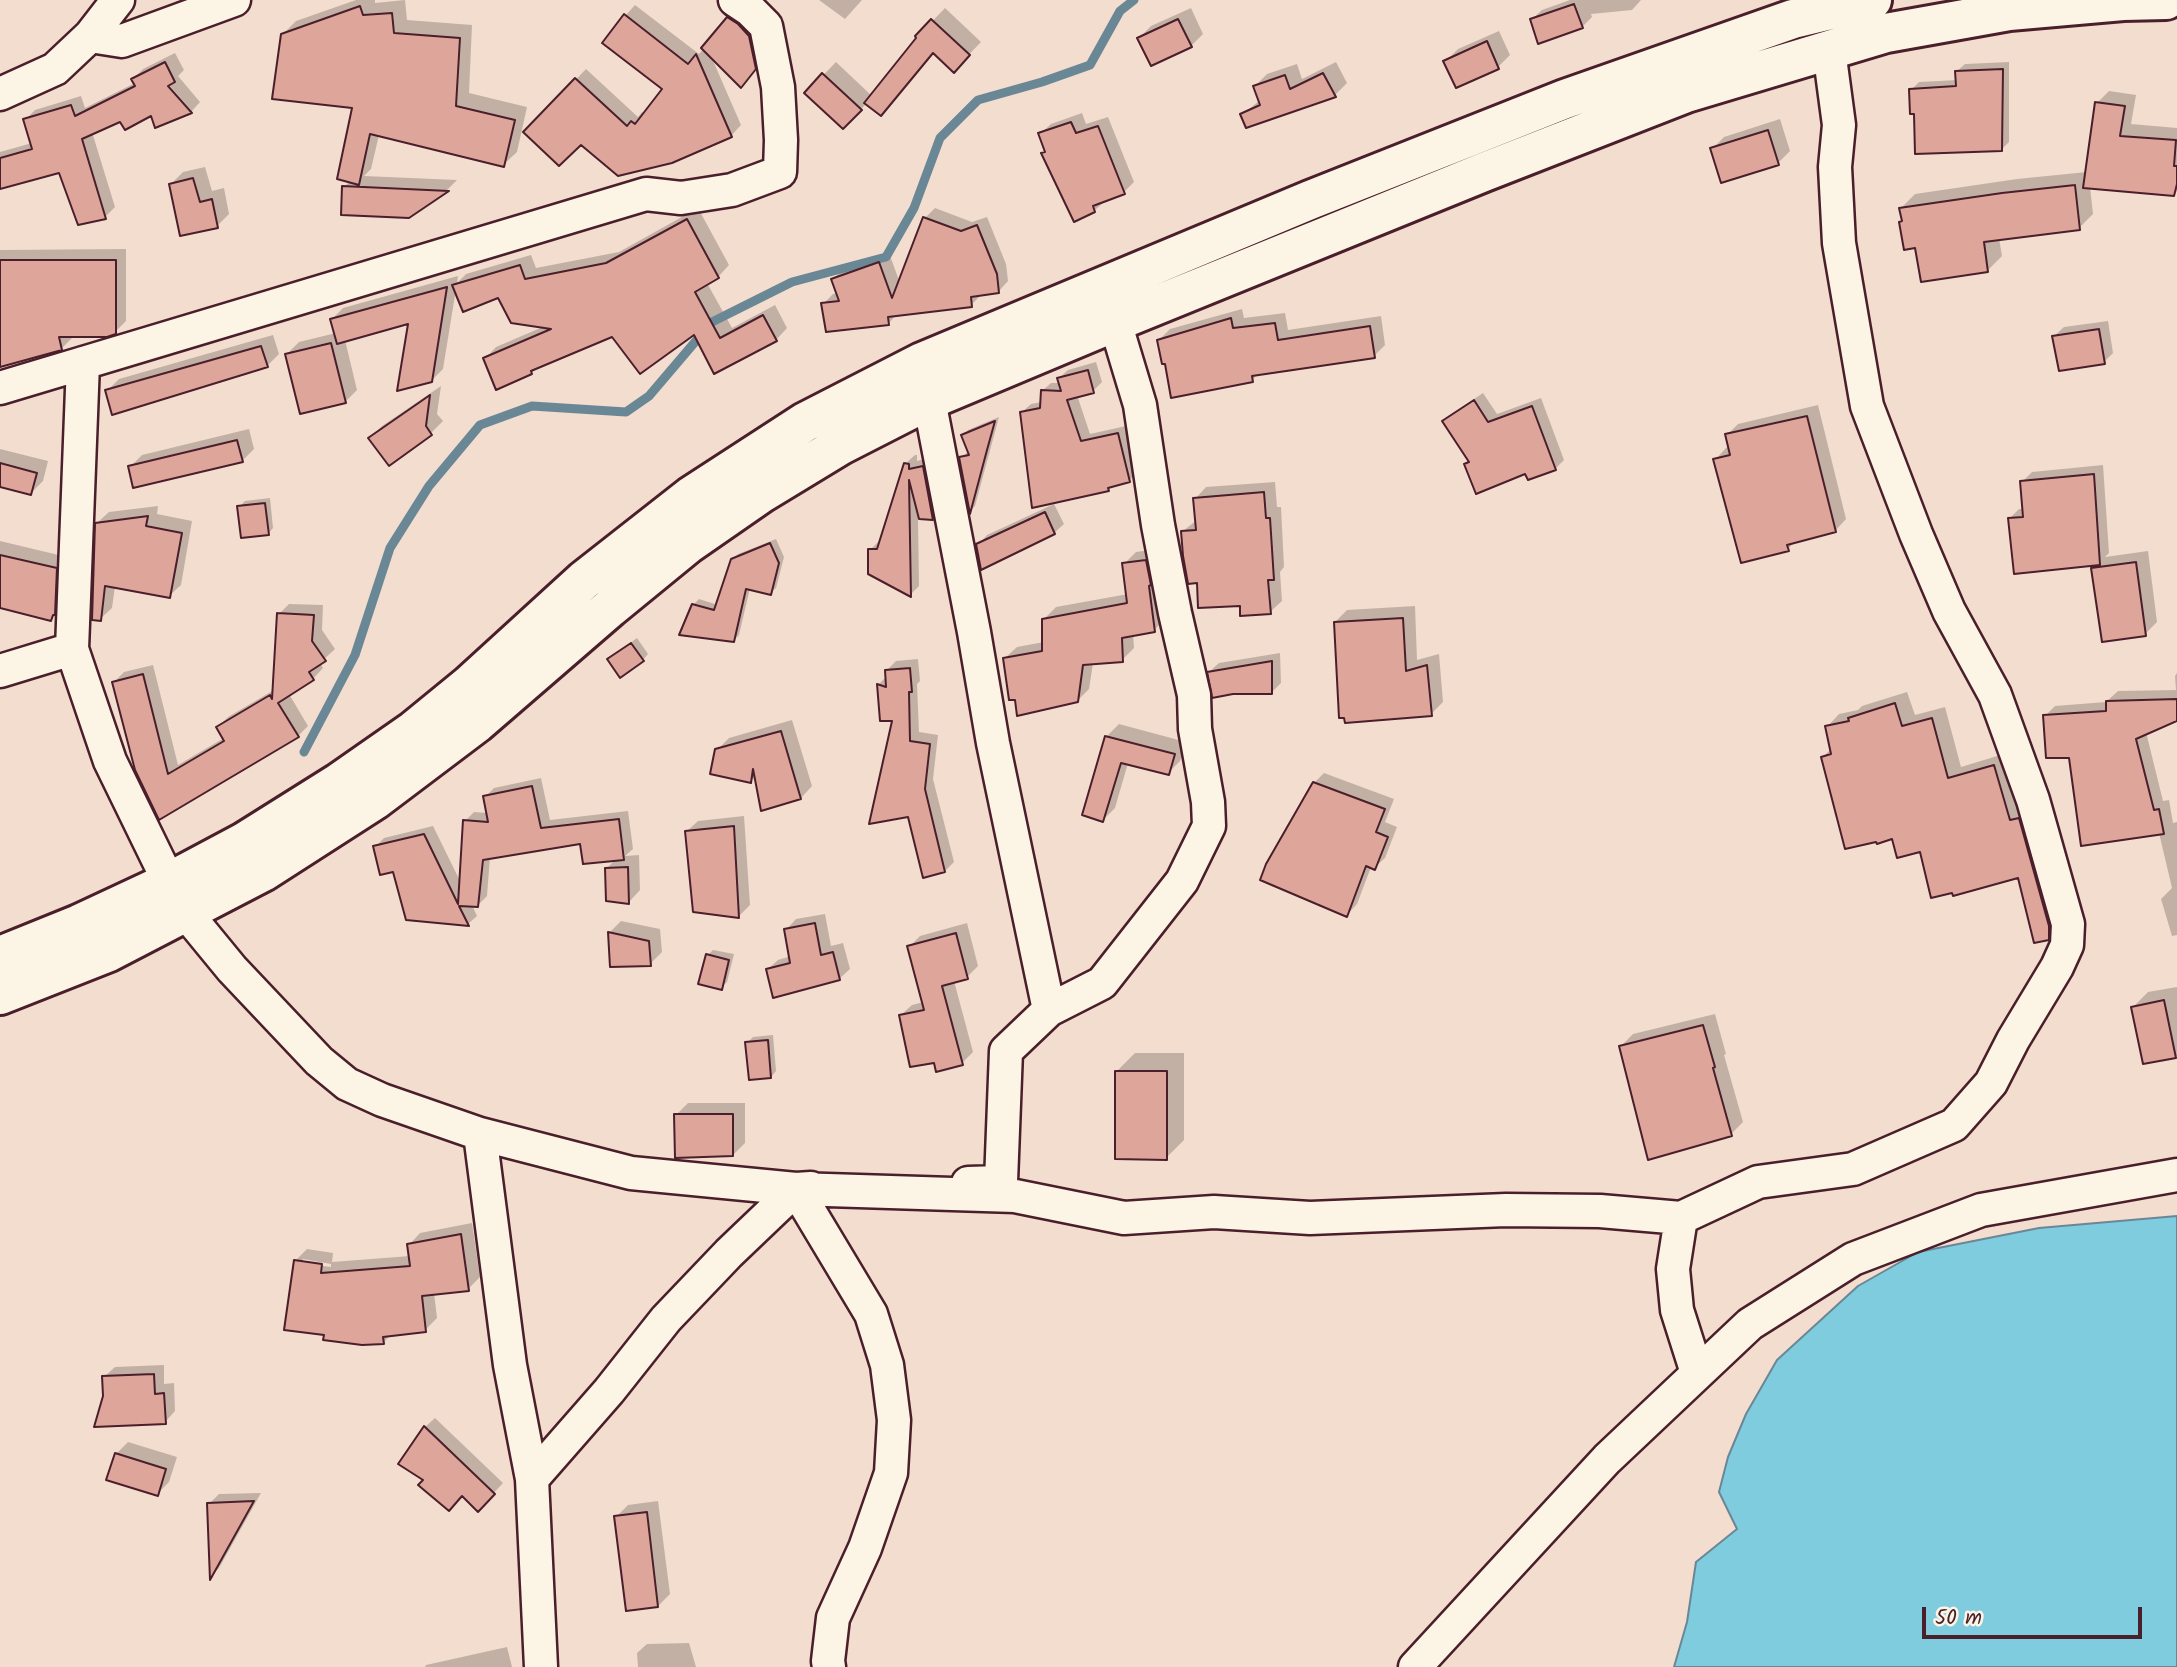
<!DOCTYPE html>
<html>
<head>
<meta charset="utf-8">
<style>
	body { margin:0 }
	#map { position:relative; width:2177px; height:1667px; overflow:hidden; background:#f3ddcf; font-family:Kalam,sans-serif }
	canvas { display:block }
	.scale { position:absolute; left:1922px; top:1607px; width:220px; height:32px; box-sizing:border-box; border:4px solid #4a1f2b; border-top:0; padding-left:9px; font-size:21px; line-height:24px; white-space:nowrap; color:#4a1f2b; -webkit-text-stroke:5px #fcf5e5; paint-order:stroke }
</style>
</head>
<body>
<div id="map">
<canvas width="2177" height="1667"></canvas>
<div class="scale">50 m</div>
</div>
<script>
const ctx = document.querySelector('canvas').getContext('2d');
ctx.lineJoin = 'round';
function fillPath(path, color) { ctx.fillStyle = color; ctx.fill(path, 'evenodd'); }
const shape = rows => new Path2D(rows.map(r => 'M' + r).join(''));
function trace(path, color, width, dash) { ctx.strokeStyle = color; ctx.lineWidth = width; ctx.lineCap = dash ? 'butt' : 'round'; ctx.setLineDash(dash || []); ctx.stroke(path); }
const water = shape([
	[2177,1216,2177,1667,1674,1667,1687,1622,1696,1562,1737,1529,1719,1492,1728,1457,1746,1414,1777,1360,1858,1286,1918,1252,2039,1228,2177,1216]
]);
fillPath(water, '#7fccde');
trace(water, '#6a8796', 2);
fillPath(shape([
	[356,0,375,0,375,3,405,0,407,20,472,25,469,93,527,107,517,152,503,165,379,135,371,169,364,176,457,180,448,189,409,216,344,187,350,181,354,107,282,35,296,21],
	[819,0,862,0,845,19],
	[1570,0,1641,0,1632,10,1591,14,1592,17,1582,27,1532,19,1542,10],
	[635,5,699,54,740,6,767,56,741,86,711,56,741,125,731,136,580,143,526,132,586,69,638,117,642,112,645,114,665,89,625,16],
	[945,8,981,42,954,70,934,52,867,103,843,127,806,93,836,62,872,96,918,36],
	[1191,8,1203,34,1191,46,1139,38,1151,26],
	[1499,31,1510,55,1498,67,1457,86,1446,61,1458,49],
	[175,53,184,70,178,76,200,102,191,112,152,113,121,120,92,132,115,207,105,217,61,171,0,188,0,152,32,143,25,120,35,110,81,96,85,108,135,83,133,79,143,69],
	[163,78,191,110,187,110,161,80],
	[1336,62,1347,83,1335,95,1247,126,1242,115,1260,100,1255,86,1267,74,1297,64,1302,79],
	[2009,62,2009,142,2001,150,1916,112,1911,90,1919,82,1958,80,1957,71,1965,64],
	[2109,91,2136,95,2131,124,2177,128,2177,191,2173,195,2090,187,2093,214,2079,228,1999,238,2002,256,1988,270,1917,246,1901,222,1903,220,1901,208,1915,194,2017,179,2087,172,2097,103],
	[1082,113,1086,124,1108,117,1134,182,1124,192,1105,201,1094,211,1043,154,1046,150,1040,134,1051,124],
	[1780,119,1790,151,1778,163,1712,149,1724,137],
	[205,167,212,191,224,188,229,214,217,226,171,184,183,172],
	[698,208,729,265,718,277,707,283,732,328,775,305,787,328,776,340,715,372,695,333,613,334,537,367,531,373,485,359,496,347,545,326,499,295,456,289,443,369,431,381,410,322,345,340,357,390,345,402,287,354,299,342,336,333,332,319,343,308,458,276,457,283,466,274,531,255,536,268,619,252],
	[935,208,972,222,987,217,1006,264,1008,281,999,291,981,295,971,305,897,314,888,324,823,304,833,294,838,293,833,279,843,269,889,253,900,283,925,218],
	[126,249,126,321,115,332,71,335,72,338,61,349,0,365,0,250],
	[1242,309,1244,318,1285,313,1288,330,1381,316,1385,345,1374,356,1258,374,1252,380,1166,361,1159,340,1170,329],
	[2108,321,2113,353,2104,362,2054,336,2064,327],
	[273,335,279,354,267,366,107,391,119,379],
	[1096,362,1102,382,1093,391,1077,395,1090,434,1126,426,1137,472,1129,481,1112,485,1108,490,1022,412,1031,404,1042,402,1042,391,1051,383,1061,383,1059,378,1068,370],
	[441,386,437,414,443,421,431,433,370,438,382,426],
	[1483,393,1497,414,1541,398,1564,460,1555,469,1526,471,1466,465,1470,460,1444,421,1453,413],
	[1818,405,1846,519,1835,531,1796,540,1788,549,1715,460,1726,448,1730,447,1727,435,1738,424],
	[999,417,975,506,971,510,961,458,969,451,963,436,968,430],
	[249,429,254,449,242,461,130,467,142,455],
	[0,449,48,461,43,481,31,493,0,486],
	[915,455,917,455,917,461,932,457,942,509,933,518,918,517,919,586,910,595,870,550,879,541,882,541,905,464],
	[2103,465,2109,553,2105,557,2148,551,2157,622,2145,634,2093,569,2099,563,2009,519,2019,509,2024,509,2022,482,2032,472],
	[1275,482,1277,507,1281,507,1284,567,1280,572,1282,601,1270,612,1241,604,1198,582,1183,531,1197,520,1195,499,1206,487],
	[270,498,273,528,268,534,239,507,245,501],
	[1054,504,1064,524,1054,533,978,545,987,535],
	[158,506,157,514,192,521,181,585,169,596,115,586,112,608,100,619,97,523,109,512],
	[776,539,784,557,776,588,770,593,750,588,739,635,734,640,693,605,699,599,718,605,732,560,738,554],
	[0,541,67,557,62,608,51,620,0,607],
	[1158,549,1166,618,1154,630,1133,634,1134,648,1122,660,1093,663,1089,689,1077,701,1005,658,1017,647,1044,642,1044,619,1056,607,1128,594,1124,564,1136,552],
	[289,604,323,605,322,630,335,649,320,663,323,668,313,679,289,694,308,726,298,736,160,817,114,682,124,672,153,665,178,765,224,738,218,727,228,717,274,690,279,614],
	[1415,606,1417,660,1439,654,1443,702,1431,714,1335,622,1347,610],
	[637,638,648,654,643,660,615,654],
	[1280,653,1281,683,1272,692,1209,672,1219,663],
	[918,659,920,681,917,684,919,732,938,735,933,779,954,862,945,871,894,719,881,719,879,684,887,676,887,670,896,661],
	[2177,673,2177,719,2146,732,2163,801,2169,800,2173,823,2177,822,2177,935,2172,936,2161,899,2172,888,2159,833,2070,756,2045,716,2055,706,2106,702,2118,691,2176,690,2175,676],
	[1907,692,1915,715,1945,707,1961,767,2007,753,2061,925,2048,938,2020,875,1954,891,1921,850,1893,837,1823,757,1832,748,1827,727,1839,714,1858,710,1862,706],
	[792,720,812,786,801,798,756,776,751,781,717,750,729,738],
	[1119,724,1186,742,1180,761,1168,773,1128,763,1115,808,1103,820,1107,736],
	[1324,773,1394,799,1385,822,1397,827,1385,858,1374,868,1371,867,1357,904,1347,915,1314,783],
	[541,778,550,820,628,811,633,849,625,856,639,855,640,890,629,902,606,869,616,859,581,842,490,857,487,896,478,905,472,905,477,916,468,924,407,919,394,870,375,847,384,838,433,826,461,883,465,821,474,812,488,813,485,797,494,788],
	[744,816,750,905,739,916,686,832,698,821],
	[825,914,831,946,843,943,850,969,839,979,767,970,778,960,791,956,786,930,796,919],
	[621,921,660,929,662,952,650,964,610,932],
	[967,923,978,966,967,977,954,981,973,1052,962,1063,935,1061,901,1015,912,1005,924,1002,909,947,920,936],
	[713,950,734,954,727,982,721,988,708,955],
	[2177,987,2177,1056,2145,1062,2133,1007,2148,992],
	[1715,1014,1726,1054,1724,1055,1743,1122,1731,1134,1621,1046,1633,1034],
	[773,1035,776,1071,771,1077,747,1043,753,1037],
	[1135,1053,1184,1053,1184,1140,1166,1158,1117,1071],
	[688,1103,745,1103,745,1143,733,1155,676,1115],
	[472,1223,480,1277,468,1289,434,1293,437,1318,425,1330,391,1334,383,1343,326,1334,295,1261,307,1249,333,1253,332,1262,410,1256,409,1245,420,1233],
	[303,1259,331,1264,331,1267,303,1263],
	[164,1365,164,1384,174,1383,175,1411,165,1422,105,1396,104,1377,115,1367],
	[435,1418,503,1483,478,1510,462,1494,425,1480,400,1463,425,1427],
	[128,1442,177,1457,169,1482,157,1494,116,1454],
	[261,1493,219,1568,211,1576,209,1504,219,1494],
	[658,1501,670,1594,658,1606,616,1517,628,1505],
	[689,1643,696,1667,638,1667,637,1653,647,1644],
	[507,1647,512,1667,425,1667,426,1665]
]), '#0003');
trace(shape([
	[304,752,355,655,390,548,429,486,480,425,532,406,626,412,649,396,712,322,792,282,886,257,914,208,940,138,978,100,1042,82,1090,65,1120,11,1134,0]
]), '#6a8796', 9);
const building = shape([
	[1574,4,1583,28,1538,44,1530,19,1574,4],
	[360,6,363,15,392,13,394,33,460,38,456,106,515,120,504,167,370,134,359,185,337,179,352,108,272,99,281,34,360,6],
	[624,14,688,64,696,54,732,137,672,163,618,176,581,145,559,166,523,132,575,78,627,126,631,121,635,124,662,89,602,43,624,14],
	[727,17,738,24,749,36,756,69,741,88,701,48,727,17],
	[931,19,970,55,954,73,933,53,881,116,864,103,916,38,915,36,931,19],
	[1178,19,1192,47,1151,66,1137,38,1178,19],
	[1487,41,1499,69,1456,88,1443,61,1487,41],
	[165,62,175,82,168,86,192,113,155,128,151,116,125,130,120,122,82,139,106,219,78,225,59,173,0,189,0,158,32,149,23,119,71,105,75,116,135,86,131,79,165,62],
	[2003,69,2002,151,1915,154,1914,114,1910,114,1909,89,1956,86,1955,71,2003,69],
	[822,73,862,110,843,129,804,93,822,73],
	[1323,73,1336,97,1246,128,1240,114,1260,105,1253,86,1285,75,1290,89,1323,73],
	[2095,102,2125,106,2120,136,2176,140,2174,166,2177,166,2177,184,2174,196,2083,188,2095,102],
	[1071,122,1076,133,1098,126,1125,194,1093,206,1095,212,1074,222,1041,153,1045,152,1038,133,1071,122],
	[1768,130,1779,165,1721,183,1710,148,1768,130],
	[193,178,200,202,212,199,218,228,180,236,169,184,193,178],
	[2075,185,2080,230,1984,242,1988,272,1921,282,1915,248,1904,250,1899,222,1902,221,1899,208,2002,193,2075,185],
	[342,186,449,191,409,218,341,215,342,186],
	[923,217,961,231,977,225,997,274,999,293,971,297,972,307,888,317,889,325,826,332,821,303,839,301,831,279,879,262,892,298,923,217],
	[687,219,719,278,695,292,720,338,763,315,777,341,714,374,694,335,640,374,612,337,531,371,532,374,496,390,483,358,551,329,511,323,498,298,463,312,452,285,520,265,525,279,606,263,687,219],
	[0,260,116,260,116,334,107,337,59,337,62,350,0,367,0,260],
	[447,287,432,382,397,391,408,324,337,344,330,319,447,287],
	[1231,318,1233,328,1275,323,1278,340,1370,326,1375,358,1252,376,1253,382,1171,398,1165,364,1162,364,1157,340,1231,318],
	[2099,329,2105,364,2059,371,2052,336,2099,329],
	[331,343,346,403,300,414,285,354,331,343],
	[261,346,268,367,112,415,105,390,261,346],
	[1088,370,1094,393,1067,400,1081,441,1118,433,1130,482,1108,488,1109,491,1032,508,1020,412,1040,408,1041,390,1061,391,1057,378,1088,370],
	[430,395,426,426,432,435,389,466,368,438,430,395],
	[1474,400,1488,422,1532,406,1556,470,1528,480,1525,474,1476,494,1464,464,1469,462,1442,421,1474,400],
	[1807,416,1836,532,1787,545,1789,551,1741,563,1713,459,1730,455,1725,434,1807,416],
	[995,421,987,450,970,514,959,457,969,455,961,435,995,421],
	[237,440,243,462,133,488,128,466,237,440],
	[0,463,37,473,31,495,0,487,0,463],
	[904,463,909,464,909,469,923,466,933,520,919,519,909,480,911,597,868,574,868,549,877,549,904,463],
	[2094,474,2100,565,2014,574,2008,518,2023,517,2020,481,2094,474],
	[1264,492,1266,518,1270,518,1274,580,1268,580,1271,614,1240,616,1240,606,1198,608,1197,583,1188,584,1183,556,1181,531,1196,530,1193,498,1264,492],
	[265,503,269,535,241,538,237,506,265,503],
	[1045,512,1055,534,981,570,976,544,1045,512],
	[148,516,146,526,182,533,170,598,105,586,101,621,92,620,95,523,148,516],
	[770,543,779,563,771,595,746,589,734,642,679,635,692,604,714,610,731,559,770,543],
	[0,555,57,568,55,615,53,615,51,621,0,608,0,555],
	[1146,560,1151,585,1149,586,1155,632,1122,638,1123,662,1083,665,1078,702,1017,716,1015,700,1009,700,1003,658,1042,651,1042,619,1127,603,1122,563,1146,560],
	[2136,562,2146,636,2102,642,2091,568,2136,562],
	[277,613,314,615,312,641,326,661,309,672,314,680,278,703,299,737,159,820,135,770,112,682,143,674,168,774,224,741,216,727,270,695,272,699,277,613],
	[1403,618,1406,671,1427,665,1432,716,1345,723,1344,718,1339,718,1334,622,1403,618],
	[631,643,644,661,620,678,607,659,631,643],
	[1272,661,1272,694,1233,694,1212,698,1207,672,1272,661],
	[910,668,912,692,909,692,910,741,930,744,925,789,945,872,923,878,908,817,869,824,892,721,880,721,877,684,886,687,885,670,910,668],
	[2177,699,2177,721,2136,739,2154,810,2159,809,2164,834,2081,846,2069,758,2046,758,2043,715,2106,711,2106,701,2177,699],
	[1895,703,1902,726,1932,718,1948,778,1994,765,2010,820,2019,818,2049,926,2049,940,2034,943,2018,878,1953,896,1952,893,1931,898,1920,852,1897,858,1892,839,1877,844,1876,842,1845,849,1821,757,1831,754,1825,726,1849,721,1848,718,1895,703],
	[781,731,801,799,761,811,753,769,751,783,710,774,715,749,781,731],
	[1105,736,1175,754,1169,775,1121,763,1103,822,1082,815,1105,736],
	[1313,782,1385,809,1376,832,1388,837,1375,870,1366,866,1347,917,1260,880,1266,864,1313,782],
	[532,786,541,828,619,819,624,860,583,864,580,844,483,860,478,907,459,906,469,926,406,920,393,872,380,875,373,846,424,834,458,904,463,820,488,822,483,796,532,786],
	[734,826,739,918,693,912,685,831,734,826],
	[628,867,629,904,606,901,605,868,628,867],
	[815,923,821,955,833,952,840,980,773,998,766,969,790,963,784,929,815,923],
	[608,932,649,941,651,966,610,967,608,932],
	[956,933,968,979,942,986,963,1065,936,1072,934,1063,910,1067,899,1015,924,1010,907,946,956,933],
	[706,954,729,960,722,990,698,984,706,954],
	[2164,1000,2176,1058,2143,1064,2131,1007,2164,1000],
	[1703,1025,1715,1067,1713,1068,1732,1136,1648,1160,1619,1046,1703,1025],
	[768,1040,771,1078,749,1080,745,1042,768,1040],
	[1115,1071,1167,1071,1167,1160,1115,1159,1115,1071],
	[674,1114,733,1114,733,1156,675,1158,674,1114],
	[461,1234,469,1291,422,1296,426,1332,383,1337,384,1344,362,1345,323,1340,324,1335,284,1330,294,1260,322,1264,321,1273,410,1266,407,1244,461,1234],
	[154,1374,155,1394,164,1393,166,1424,94,1427,103,1396,102,1376,154,1374],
	[424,1426,495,1494,478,1512,462,1496,449,1511,418,1485,423,1480,398,1464,424,1426],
	[115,1453,166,1469,158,1496,106,1480,115,1453],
	[254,1501,210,1580,207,1503,254,1501],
	[647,1512,658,1607,626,1611,614,1516,647,1512]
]);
fillPath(building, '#dea59b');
trace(building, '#4a1f2b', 2);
const minor = shape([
	[90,36,122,41,234,0],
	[0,94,55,69,90,36,118,0],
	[83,363,72,649,110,761,169,882,186,913,232,969,319,1061,347,1084,382,1100,480,1134,510,1365,532,1479,541,1667],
	[0,388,646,194,681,198,732,190,780,172,781,140,778,87,766,26,750,10,735,0],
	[929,400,974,632,993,743,1049,1010],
	[0,671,72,649],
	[480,1134,631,1173,796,1189,811,1188],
	[968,1183,1001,1182,1006,1051,1049,1010,1102,983,1182,881,1209,826,1208,802,1195,729,1194,695,1175,613,1158,525,1140,405,1115,322],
	[796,1189,871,1314,887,1365,894,1420,891,1473,865,1548,833,1618,828,1661,829,1667],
	[1681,1218,1673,1269,1677,1310,1697,1373],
	[532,1479,609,1391,666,1319,729,1253,796,1189,1015,1196,1124,1218,1214,1212,1310,1218,1506,1210,1600,1211,1681,1218,1758,1182,1853,1169,1954,1125,1991,1083,2013,1040,2057,967,2067,945,2068,924,2033,800,1995,695,1949,611,1916,534,1867,406,1839,243,1835,167,1839,125,1829,50],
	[1415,1667,1607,1459,1750,1324,1853,1259,1981,1210,2177,1175]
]);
const primary = shape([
	[0,956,79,924,169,882,244,842,338,783,414,730,469,685,584,580,691,496,805,422,922,362,1310,200,1565,99,1793,19,1872,0],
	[0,995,109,952,263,872,375,800,477,723,610,608,687,545,762,493,841,445,929,400,1115,322,1484,172,1686,93,1886,33,2009,11,2123,1,2166,0]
]);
trace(minor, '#4a1f2b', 37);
trace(primary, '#4a1f2b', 44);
trace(minor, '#fcf5e5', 32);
trace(primary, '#fcf5e5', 38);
</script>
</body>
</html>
